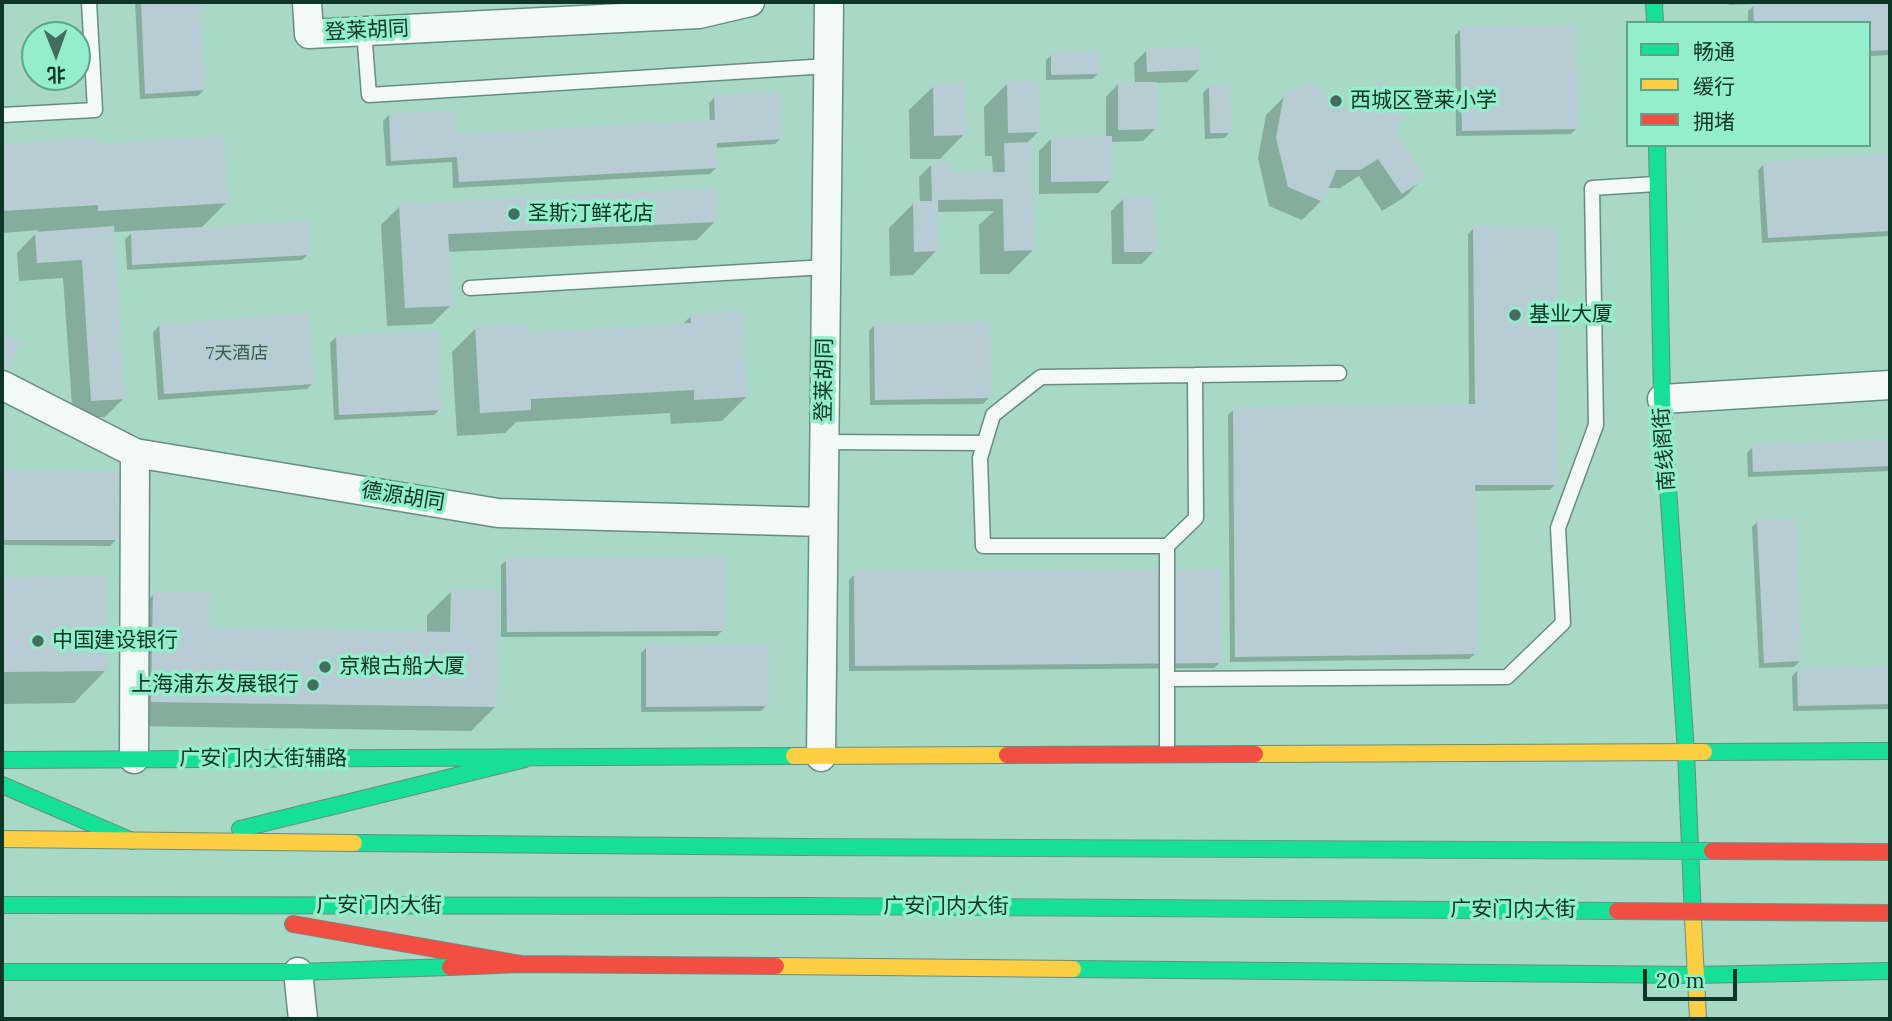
<!DOCTYPE html>
<html>
<head>
<meta charset="utf-8">
<style>
	body { margin:0 }
	#map { position:relative; width:1892px; height:1021px; overflow:hidden; background:#a7d9c6; font-family:Lora,"Noto Sans SC",serif }
	canvas { display:block }
	.frame { position:absolute; inset:0; border:4px solid #0d3528; pointer-events:none }
	.legend { position:absolute; left:1626px; top:21px; width:245px; height:126px; box-sizing:border-box; background:#92eecb; border:2px solid #5da48a; margin:0; padding:9px 12px; list-style:none; font-size:21px; color:#0d3528 }
	.legend li { display:flex; align-items:center; gap:14px; height:35px }
	.legend b { width:35px; border:2px solid #5da48a }
	.north { position:absolute; left:21px; top:21px; width:70px; height:70px; box-sizing:border-box; background:#92eecb; border:2px solid #5da48a; border-radius:50%; rotate:179deg; font-size:19px; font-weight:700; line-height:28px; text-align:center; color:#0d3528 }
	.north::after { content:''; display:block; margin:auto; width:24px; height:32px; background:#436e5f; clip-path:polygon(50% 0,100% 100%,50% 72%,0 100%) }
	.scale { position:absolute; left:1643px; top:969px; width:94px; height:32px; box-sizing:border-box; border:4px solid #0d3528; border-top:0; padding-left:9px; font-size:21px; line-height:24px; white-space:nowrap; color:#0d3528; -webkit-text-stroke:5px #92eecb; paint-order:stroke }
</style>
</head>
<body>
<div id="map">
<canvas width="1892" height="1021"></canvas>
<div class="frame"></div>
<ul class="legend">
<li><b style="height:9px;background:#16e098"></b>畅通</li>
<li><b style="height:9px;background:#ffcf43"></b>缓行</li>
<li><b style="height:9px;background:#f24e42"></b>拥堵</li>
</ul>
<div class="north">北</div>
<div class="scale">20 m</div>
</div>
<script>
const ctx = document.querySelector('canvas').getContext('2d');
ctx.lineJoin = 'round';
function fillPath(path, color) { ctx.fillStyle = color; ctx.fill(path, 'evenodd'); }
const shape = rows => new Path2D(rows.map(r => 'M' + r).join(''));
function trace(path, color, width, dash) { ctx.strokeStyle = color; ctx.lineWidth = width; ctx.lineCap = dash ? 'butt' : 'round'; ctx.setLineDash(dash || []); ctx.stroke(path); }
function drawText(font, color, halo, rows, align = 'center') {
  ctx.font = font + ' Lora,"Noto Sans SC",serif'; ctx.lineWidth = 7; ctx.setLineDash([]); ctx.textBaseline = 'middle'; ctx.strokeStyle = halo; ctx.fillStyle = color; for (const [text, x, y, turn = 0] of rows) {
    ctx.save(); ctx.translate(x, y); ctx.rotate((+turn || 0) * Math.PI / 180); ctx.textAlign = isNaN(turn) ? turn : align; if (halo) ctx.strokeText(text, 0, 0); ctx.fillText(text, 0, 0); ctx.restore();
  }
}
fillPath(shape([
	[135,2,199,2,204,90,198,96,140,99],
	[1729,2,1773,2,1770,5,1890,2,1890,55,1869,56,1869,23,1748,23,1748,11,1756,4,1729,5],
	[1461,29,1577,128,1571,134,1456,136,1455,35],
	[1147,50,1199,70,1187,82,1155,83,1156,128,1143,141,1110,142,1111,180,1098,193,1039,194,1039,151,1051,139,1106,138,1106,97,1118,84,1135,84,1134,63],
	[1052,54,1098,74,1092,79,1046,80,1046,60],
	[1380,82,1393,132,1423,178,1405,197,1382,211,1359,176,1340,188,1326,188,1321,201,1302,220,1269,206,1258,158,1266,115,1285,96,1334,108,1357,108],
	[1008,83,1038,132,1026,144,1034,249,1009,274,980,274,979,225,994,211,937,212,937,250,913,275,890,276,889,228,914,203,920,203,919,177,932,164,949,175,993,174,992,156,985,156,984,107],
	[934,86,964,134,940,159,910,159,909,110],
	[1209,87,1230,132,1224,138,1205,139,1203,93],
	[715,97,781,138,775,144,715,148,716,168,710,174,453,188,452,162,386,166,383,121,389,115,454,136,710,122,709,103],
	[96,139,96,146,227,202,200,229,308,254,302,260,127,270,125,239,134,231,113,232,124,398,105,417,73,419,63,278,19,281,17,253,39,230,2,233,2,145],
	[1890,156,1890,236,1762,243,1758,170,1764,164],
	[1124,198,1154,251,1142,264,1112,264,1111,211],
	[400,206,715,221,697,240,448,252,451,305,432,324,387,326,381,225],
	[1474,228,1556,484,1550,490,1474,491,1475,654,1469,659,1230,662,1228,415,1234,409,1469,406,1468,234],
	[691,316,746,397,722,421,671,424,670,413,516,422,505,433,457,436,452,352,476,328,526,334,681,326],
	[875,325,989,398,983,404,870,405,869,331],
	[159,326,313,383,307,389,158,400,153,332],
	[336,337,440,409,434,415,334,420,330,343],
	[1890,441,1890,471,1748,477,1747,453,1753,447],
	[2,472,116,472,116,540,110,546,2,545],
	[1758,521,1800,661,1794,667,1759,668,1752,527],
	[507,560,723,630,717,636,501,637,501,565],
	[855,574,1220,662,1214,668,849,671,849,580],
	[106,578,106,670,74,703,2,704,2,579],
	[452,591,496,706,471,731,128,726,130,618,154,594,208,630,427,633,427,615],
	[647,647,767,705,761,711,641,712,641,653],
	[1890,668,1890,709,1793,711,1792,676,1798,670]
]), '#0003');
fillPath(shape([
	[141,2,201,2,205,90,145,94],
	[1890,2,1890,50,1869,51,1869,23,1754,23,1753,4],
	[1577,25,1579,129,1462,131,1460,27],
	[1200,47,1201,70,1147,72,1146,49],
	[1051,52,1100,52,1100,74,1051,75],
	[1379,80,1413,97,1395,132,1426,178,1402,194,1378,159,1360,170,1336,170,1323,202,1288,187,1276,138,1284,94,1313,82,1335,107,1366,107],
	[1007,81,1039,81,1040,132,1008,133],
	[1118,82,1157,82,1157,129,1118,130],
	[965,83,966,135,934,136,933,84],
	[1230,85,1231,133,1210,133,1209,86],
	[780,92,782,139,717,143,718,168,459,182,457,157,391,161,389,114,455,110,456,134,715,120,714,95],
	[224,136,228,203,98,211,98,205,2,211,2,144,97,138,98,144],
	[1112,136,1113,181,1051,182,1051,137],
	[1032,142,1036,250,1004,251,1003,199,938,200,939,251,914,252,913,201,932,201,931,163,950,162,950,173,1005,172,1004,143],
	[1890,154,1890,231,1768,238,1763,162],
	[716,188,717,222,448,234,453,306,405,308,399,204],
	[1154,196,1156,252,1124,252,1123,197],
	[308,221,309,255,132,265,131,231],
	[114,226,125,399,91,401,82,260,37,263,35,232],
	[1473,226,1556,226,1558,485,1475,485,1477,654,1235,657,1233,407,1475,404],
	[743,311,748,397,694,400,694,390,531,399,531,410,480,413,475,326,527,324,528,333,691,323,690,314],
	[309,313,315,384,164,394,159,324],
	[990,321,991,398,875,400,874,323],
	[438,331,442,410,339,415,336,335],
	[2,333,21,342,8,369,2,366],
	[1890,439,1890,466,1753,472,1752,445],
	[2,470,118,471,118,540,2,540],
	[1795,518,1802,661,1764,663,1757,520],
	[724,557,725,631,507,632,506,558],
	[1221,569,1222,663,855,666,854,572],
	[107,576,108,671,2,672,2,577],
	[451,589,499,590,497,707,151,702,153,592,210,592,210,628,450,632],
	[769,644,769,706,646,707,646,645],
	[1890,666,1890,704,1798,706,1797,669]
]), '#b8cdd3');
const lane = shape([
	[364,31,369,95,828,66],
	[2,115,95,110,89,2],
	[470,288,826,267],
	[824,442,984,443],
	[1167,546,983,546,980,458,993,415,1041,377,1195,375],
	[1167,679,1507,677,1563,623,1558,528,1596,425,1592,188,1656,184],
	[1167,754,1167,546,1196,518,1195,375,1339,373]
]);
const street = shape([
	[307,2,309,34,699,14,750,2],
	[2,385,135,453,498,513,823,522],
	[1662,399,1890,385],
	[821,757,829,2],
	[134,759,135,453],
	[298,972,303,1019]
]);
const fast = shape([
	[1654,2,1655,23],
	[1657,145,1662,399,1686,752,1693,918],
	[1704,752,1890,751],
	[2,760,794,756],
	[2,785,132,841],
	[240,829,525,759],
	[354,843,806,847],
	[2,905,814,906],
	[1073,969,1695,975,1890,971],
	[2,972,298,972,450,967]
]);
const slow = shape([
	[1255,754,1704,752],
	[794,756,1007,755],
	[2,839,354,843],
	[1693,918,1698,1019],
	[776,966,1073,969]
]);
const jam = shape([
	[1007,755,1255,754],
	[293,924,521,964],
	[450,967,521,964,776,966]
]);
trace(lane, '#688d80', 17);
trace(street, '#688d80', 31);
trace(fast, '#688d80', 18);
trace(slow, '#688d80', 18);
trace(jam, '#688d80', 18);
trace(lane, '#f2f9f6', 14);
trace(street, '#f2f9f6', 28);
trace(fast, '#16e098', 16);
trace(slow, '#ffcf43', 16);
trace(jam, '#f24e42', 16);
const fastBridge = shape([
	[806,847,1712,851],
	[814,906,1617,911]
]);
const jamBridge = shape([
	[1712,851,1890,852],
	[1617,911,1890,913]
]);
trace(fastBridge, '#699687', 18, []);
trace(jamBridge, '#699687', 18, []);
trace(fastBridge, '#16e098', 16);
trace(jamBridge, '#f24e42', 16);
for (const [x, y, r, color] of [
	[1336,101,7,"#436e5f"],
	[514,214,7,"#436e5f"],
	[1515,315,7,"#436e5f"],
	[38,641,7,"#436e5f"],
	[325,667,7,"#436e5f"],
	[313,685,7,"#436e5f"]
]) { const dot = new Path2D(); dot.arc(x, y, r, 0, 2 * Math.PI); ctx.fillStyle = color; ctx.fill(dot); trace(dot, '#92eecb', 2.5); }
drawText('18px', '#385b53', null, [
	["7天酒店",237,354]
]);
drawText('21px', '#0d3528', '#92eecb', [
	["登莱胡同",367,31,-3],
	["登莱胡同",825,380,-89],
	["南线阁街",1665,449,-94],
	["德源胡同",403,497,9],
	["广安门内大街辅路",263,759],
	["广安门内大街",379,906],
	["广安门内大街",946,907],
	["广安门内大街",1513,910]
]);
drawText('21px', '#0d3528', '#92eecb', [
	["西城区登莱小学",1350,101],
	["圣斯汀鲜花店",528,214],
	["基业大厦",1529,315],
	["中国建设银行",52,641],
	["京粮古船大厦",339,667],
	["上海浦东发展银行",299,685,"right"]
], 'left');
</script>
</body>
</html>
